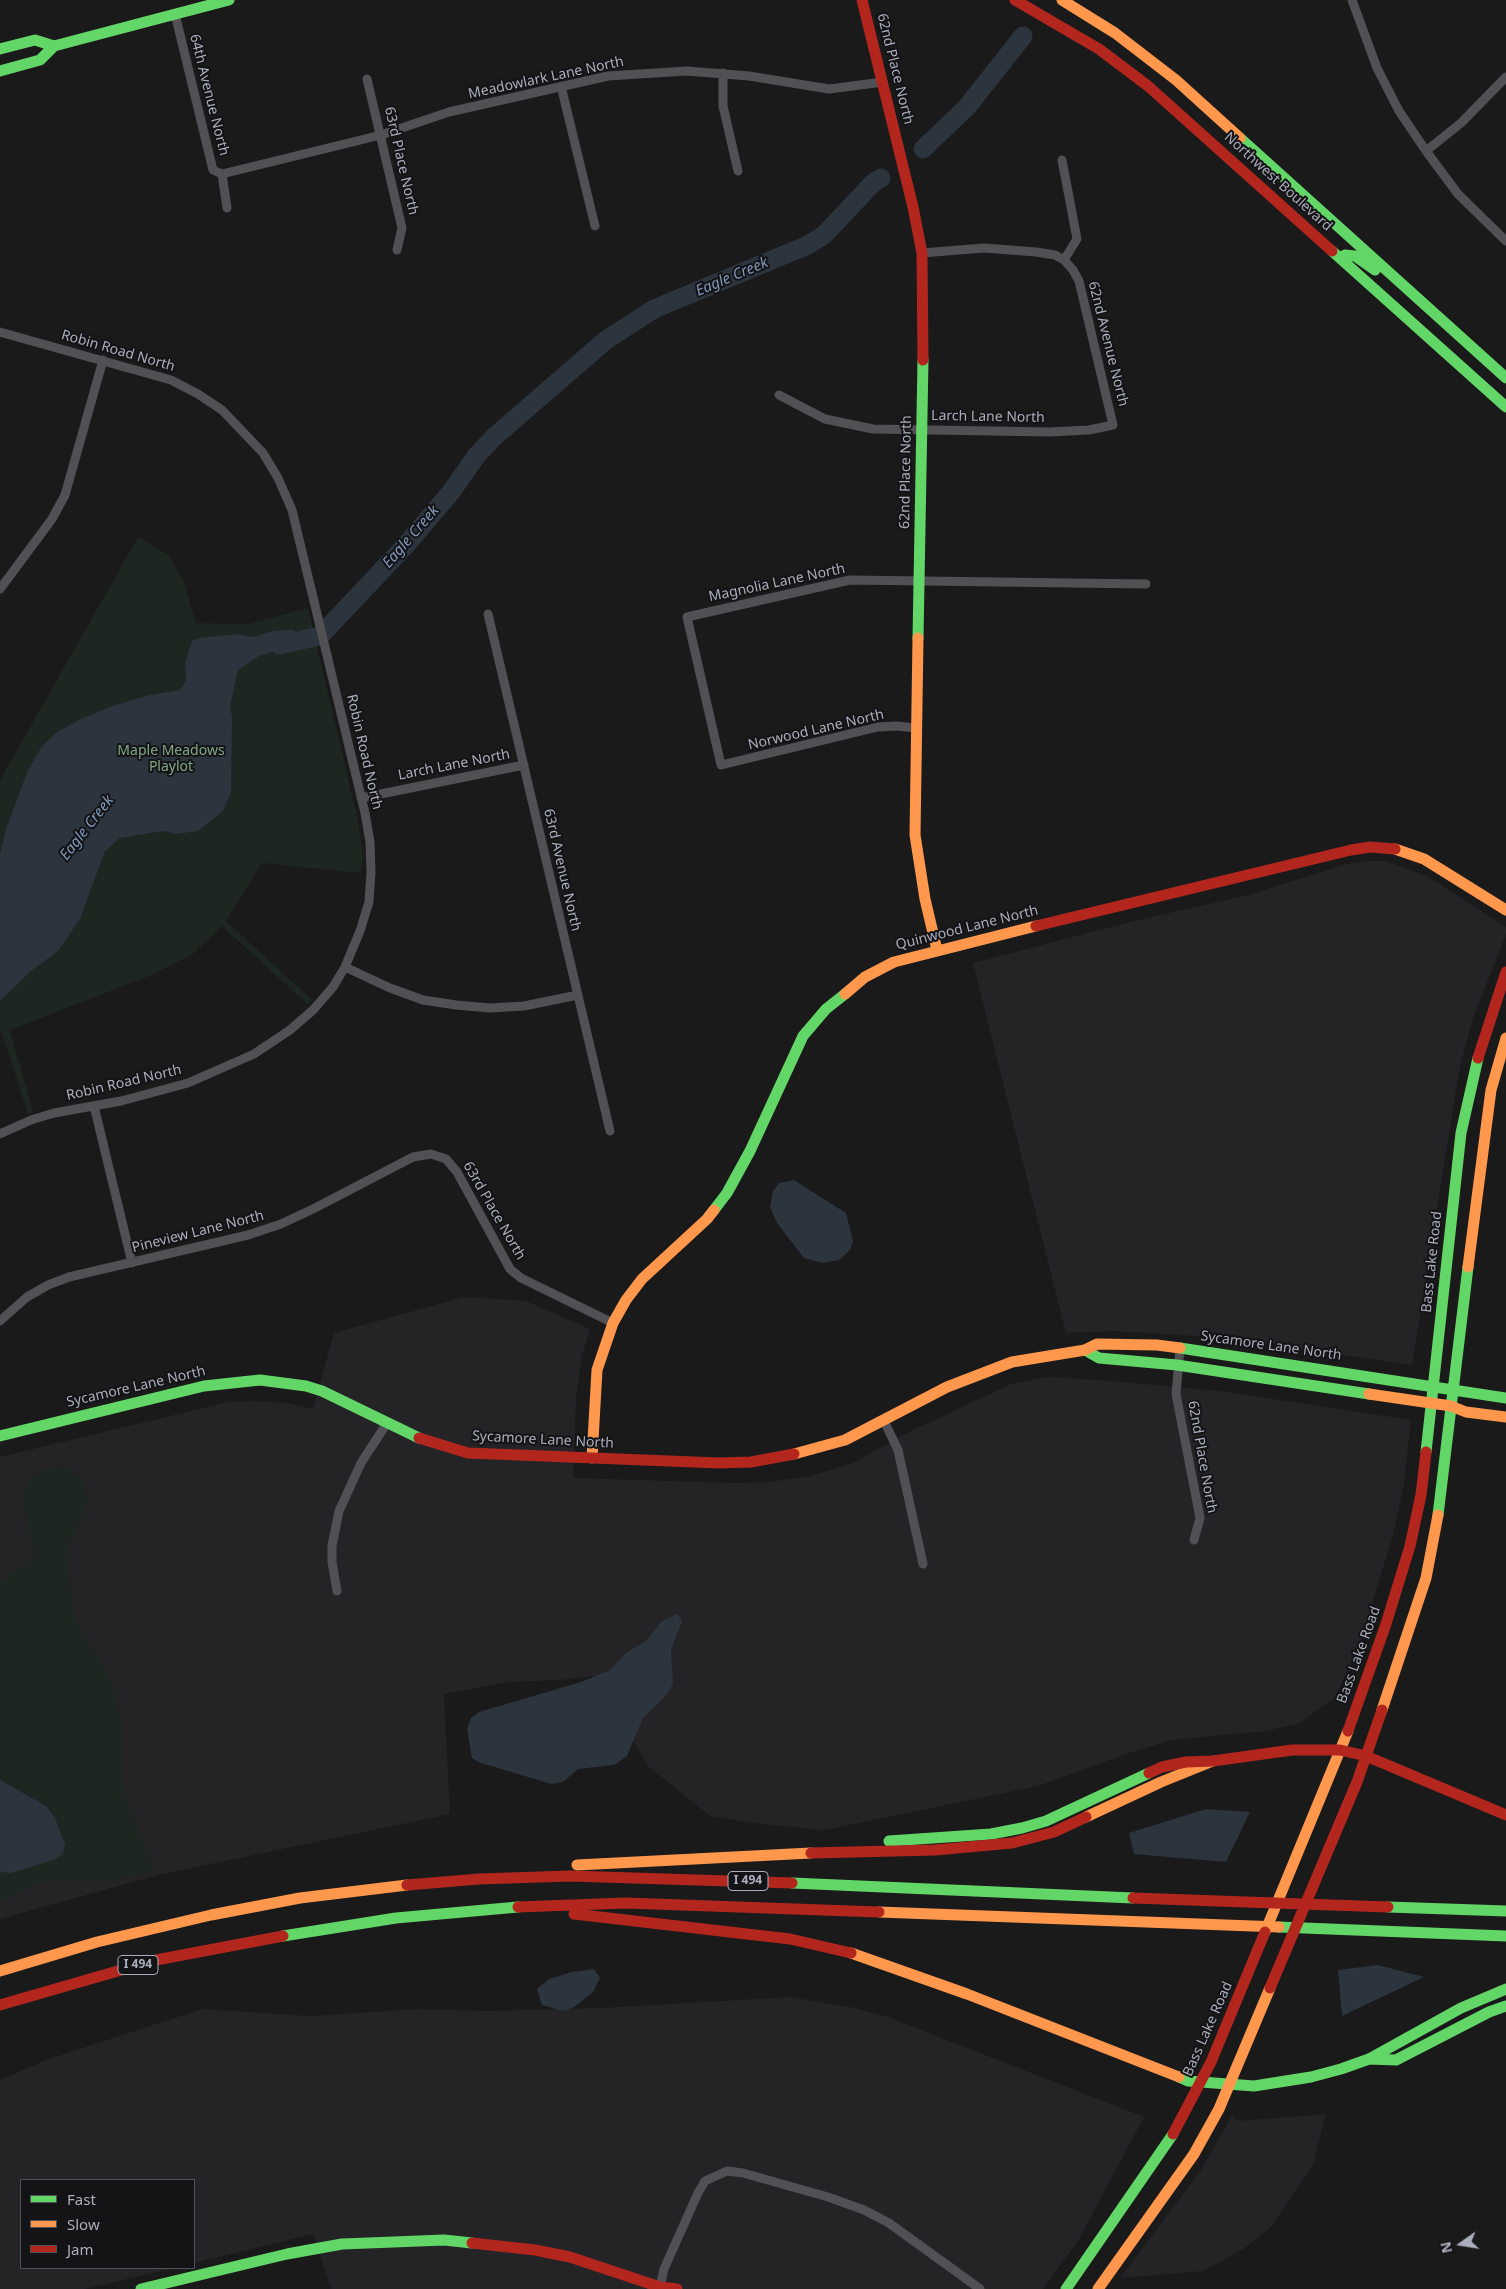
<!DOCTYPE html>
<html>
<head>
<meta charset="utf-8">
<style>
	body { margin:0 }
	#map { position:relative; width:1506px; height:2289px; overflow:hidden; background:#1a1a1b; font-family:"Noto Sans",sans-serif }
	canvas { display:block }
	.legend { position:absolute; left:20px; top:2179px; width:175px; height:90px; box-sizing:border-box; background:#141417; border:1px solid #505259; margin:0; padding:6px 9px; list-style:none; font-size:15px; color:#abaebc }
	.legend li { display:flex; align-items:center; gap:10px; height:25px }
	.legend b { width:25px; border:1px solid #505259 }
	.north { position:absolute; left:1436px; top:2219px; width:50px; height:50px; -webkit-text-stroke:4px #141417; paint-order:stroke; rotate:257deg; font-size:14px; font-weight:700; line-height:20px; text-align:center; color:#abaebc }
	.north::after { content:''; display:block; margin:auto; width:18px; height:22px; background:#abaebc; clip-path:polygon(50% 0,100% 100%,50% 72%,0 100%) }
</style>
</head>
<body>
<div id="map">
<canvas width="1506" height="2289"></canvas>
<ul class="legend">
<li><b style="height:6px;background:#63d668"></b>Fast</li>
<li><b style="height:6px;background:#ff974d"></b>Slow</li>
<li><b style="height:6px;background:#b3261e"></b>Jam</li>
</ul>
<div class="north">N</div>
</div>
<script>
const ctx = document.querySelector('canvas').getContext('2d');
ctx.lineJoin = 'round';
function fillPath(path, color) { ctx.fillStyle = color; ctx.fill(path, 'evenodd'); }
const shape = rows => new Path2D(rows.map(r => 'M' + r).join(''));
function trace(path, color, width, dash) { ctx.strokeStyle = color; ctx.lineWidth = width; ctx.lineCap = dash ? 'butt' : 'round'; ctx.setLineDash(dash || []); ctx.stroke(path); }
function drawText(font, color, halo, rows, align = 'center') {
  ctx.font = font + ' "Noto Sans",sans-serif'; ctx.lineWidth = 4; ctx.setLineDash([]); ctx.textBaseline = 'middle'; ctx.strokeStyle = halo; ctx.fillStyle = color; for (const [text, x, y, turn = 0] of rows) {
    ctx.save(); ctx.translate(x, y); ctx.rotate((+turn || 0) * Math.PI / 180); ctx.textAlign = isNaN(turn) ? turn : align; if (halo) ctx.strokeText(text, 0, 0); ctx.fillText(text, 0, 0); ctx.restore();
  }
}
fillPath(shape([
	[1367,861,1386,861,1427,876,1506,927,1506,934,1472,1021,1459,1071,1412,1365,1229,1338,1115,1331,1066,1333,973,963,1134,921,1248,895,1347,864],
	[464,1297,526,1301,590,1329,582,1355,576,1398,573,1478,735,1483,769,1482,810,1476,851,1464,907,1433,1011,1384,1048,1377,1112,1381,1228,1392,1411,1420,1404,1483,1394,1532,1359,1646,1335,1697,1300,1723,1266,1731,1172,1740,1129,1753,1038,1786,825,1830,760,1824,710,1816,649,1767,593,1676,560,1680,508,1682,444,1694,450,1814,158,1875,0,1919,0,1457,228,1402,252,1401,287,1403,313,1409,334,1333],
	[791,1997,855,2008,888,2017,1144,2117,1078,2241,1043,2289,331,2289,313,2234,194,2263,194,2180,21,2180,21,2268,173,2268,85,2289,0,2289,0,2080,46,2060,202,2009,310,2016,418,2009,488,2011,601,2008],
	[1326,2114,1313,2165,1270,2228,1245,2248,1203,2271,1120,2278,1201,2170,1232,2115,1238,2121]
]), '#242427');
fillPath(shape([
	[138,537,170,556,184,582,196,623,249,624,308,608,359,825,363,859,360,873,262,863,226,921,312,1000,307,1004,222,926,193,954,149,976,10,1030,33,1112,28,1114,0,1028,0,780],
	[64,1465,83,1480,89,1501,66,1552,75,1617,83,1637,99,1658,109,1674,114,1688,122,1727,122,1783,125,1797,155,1871,116,1880,40,1882,0,1902,0,1872,11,1873,53,1860,63,1854,65,1844,55,1818,38,1800,0,1780,0,1583,32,1560,35,1551,30,1538,24,1504,24,1491,27,1482,36,1473]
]), '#1d2620');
fillPath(shape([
	[293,630,304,639,295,649,276,651,259,656,238,670,230,706,232,717,231,792,223,811,198,831,176,834,163,831,120,838,105,851,80,919,58,951,31,971,0,1001,0,854,6,829,28,770,42,746,57,732,79,720,112,706,150,695,180,690,186,680,185,663,192,641,200,638,238,634,253,637,273,631],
	[794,1180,846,1213,853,1241,850,1250,839,1260,822,1263,804,1258,777,1223,770,1207,773,1191,779,1183],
	[677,1614,682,1621,671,1650,673,1684,663,1699,643,1718,627,1756,614,1765,578,1769,563,1782,551,1784,478,1762,472,1758,467,1729,471,1718,479,1712,581,1682,610,1670,626,1653,646,1641,662,1621],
	[0,1780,46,1806,55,1818,65,1844,63,1854,53,1860,11,1873,0,1872],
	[1206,1809,1250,1812,1226,1862,1134,1854,1129,1833],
	[1378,1965,1424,1977,1342,2016,1338,1970],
	[594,1969,600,1978,593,1992,574,2007,563,2011,542,2005,537,1989,549,1979,572,1972]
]), '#2c343e');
trace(shape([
	[923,149,967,107,1023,36],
	[279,645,320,636,405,546,451,492,477,455,494,437,606,340,654,309,808,245,824,235,873,183,881,178]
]), '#2c343e', 19);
trace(shape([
	[1352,0,1377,68,1399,111,1426,151,1458,194,1506,241],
	[175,14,213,170,222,174,227,208],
	[723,73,723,106,738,171],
	[367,79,402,228,397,250],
	[561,86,595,226],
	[1426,151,1461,123,1506,77],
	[222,174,381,135,449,112,608,76,687,71,749,76,829,89,883,82],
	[922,253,984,248,1036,252,1055,255,1064,260],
	[0,332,171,380,198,394,222,410,263,453,278,478,292,510,365,813,370,842,371,872,369,902,360,931,345,967,333,987,313,1010,290,1030,254,1054,188,1083,121,1101,54,1113,31,1120,0,1134],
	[779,395,825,419,873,429,1049,432,1089,430,1113,425,1079,281,1073,270,1064,260,1077,239,1062,160],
	[0,589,52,519,65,495,103,360],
	[488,614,610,1131],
	[916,728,897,726,878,727,721,765,687,617,850,580,1146,584],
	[361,798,524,765],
	[345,967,390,988,423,1000,456,1005,490,1008,524,1006,578,995],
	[94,1106,132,1263],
	[0,1321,27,1297,48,1285,69,1277,248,1235,281,1224,313,1209,413,1157,431,1154,446,1159,457,1172,510,1269,521,1278,613,1323],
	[1180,1348,1176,1394,1200,1518,1194,1540],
	[884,1421,898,1450,923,1564],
	[337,1591,332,1562,332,1546,339,1511,361,1463,387,1423],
	[660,2287,664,2269,698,2193,705,2181,727,2171,743,2173,828,2197,864,2210,889,2223,980,2289]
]), '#505055', 9);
trace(shape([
	[0,49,35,40,54,46],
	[0,71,40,60,54,46,229,0],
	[1240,138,1506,378],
	[1332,251,1506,407],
	[1340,258,1345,255,1355,256,1375,270],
	[918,638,923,360],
	[714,1210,727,1193,750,1151,803,1036,826,1009,845,994],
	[1180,1348,1506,1398],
	[1085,1350,1099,1358,1177,1365,1369,1394],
	[0,1436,204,1386,260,1380,306,1386,322,1391,419,1438],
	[1426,1452,1461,1133,1478,1058],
	[1438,1515,1468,1267],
	[889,1841,991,1834,1022,1828,1046,1821,1149,1773],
	[792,1883,1133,1898],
	[1388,1907,1506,1911],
	[1279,1927,1506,1936],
	[283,1936,396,1918,518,1907],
	[1370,2059,1396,2060,1489,2012,1506,2006],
	[1179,2077,1188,2081,1254,2086,1311,2077,1341,2069,1369,2059,1461,2008,1506,1989],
	[141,2289,287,2254,342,2244,444,2240,472,2243],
	[1066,2289,1173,2134]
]), '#63d668', 11);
trace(shape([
	[1062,0,1115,33,1176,80,1240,138],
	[918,638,915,835,925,899,937,950],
	[1395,849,1424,859,1506,910],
	[845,994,865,977,894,962,1036,926],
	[1468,1267,1491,1090,1506,1038],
	[1369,1394,1451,1406,1466,1412,1506,1417],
	[794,1454,845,1440,947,1387,1012,1362,1085,1350,1097,1344,1157,1345,1180,1348],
	[592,1458,597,1370,613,1323,626,1300,642,1279,707,1219,714,1210],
	[1382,1710,1426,1578,1438,1515],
	[1086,1817,1161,1782,1213,1761],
	[577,1865,811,1853],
	[879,1912,1279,1927],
	[1265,1932,1348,1731],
	[851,1953,967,1994,1179,2077],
	[0,1971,97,1942,211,1915,300,1898,407,1885],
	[1098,2289,1194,2154,1219,2109,1270,1988]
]), '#ff974d', 11);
trace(shape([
	[862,0,913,207,922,253,923,360],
	[1015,0,1099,49,1148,86,1332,251],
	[1036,926,1351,850,1370,847,1395,849],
	[1478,1058,1506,972],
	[419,1438,468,1453,719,1463,751,1462,794,1454],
	[1348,1731,1386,1624,1410,1546,1421,1495,1426,1452],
	[1149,1773,1162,1767,1186,1762,1213,1761,1292,1750,1340,1750,1366,1756,1506,1815],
	[811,1853,935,1850,1012,1843,1054,1832,1086,1817],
	[407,1885,479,1879,570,1876,792,1883],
	[1133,1898,1388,1907],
	[518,1907,626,1903,879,1912],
	[574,1914,790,1939,851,1953],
	[1270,1988,1357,1782,1382,1710],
	[0,2005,156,1960,283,1936],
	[1173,2134,1211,2062,1265,1932],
	[472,2243,535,2250,570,2257,660,2287,677,2289]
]), '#b3261e', 11);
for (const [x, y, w] of [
	[748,1881,40],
	[138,1965,40]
]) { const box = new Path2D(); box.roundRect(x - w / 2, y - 9.5, w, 19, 4); ctx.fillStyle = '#141417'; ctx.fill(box); trace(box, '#abaebc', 1); }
drawText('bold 12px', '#abaebc', null, [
	["I 494",748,1881],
	["I 494",138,1965]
]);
drawText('14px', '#abaebc', '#141417', [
	["62nd Place North",895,69,76],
	["Meadowlark Lane North",546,78,-12],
	["64th Avenue North",209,95,76],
	["63rd Place North",401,161,77],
	["Northwest Boulevard",1278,182,42],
	["62nd Avenue North",1108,344,76],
	["Robin Road North",118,351,16],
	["Larch Lane North",988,417,1],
	["62nd Place North",906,472,-89],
	["Magnolia Lane North",777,583,-12],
	["Norwood Lane North",816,730,-13],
	["Robin Road North",364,752,77],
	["Larch Lane North",454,765,-11],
	["63rd Avenue North",562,870,77],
	["Quinwood Lane North",967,928,-14],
	["Robin Road North",124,1083,-13],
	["63rd Place North",494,1211,60],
	["Pineview Lane North",198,1232,-14],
	["Bass Lake Road",1432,1262,-84],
	["Sycamore Lane North",1271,1346,8],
	["Sycamore Lane North",136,1387,-13],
	["Sycamore Lane North",543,1440,3],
	["62nd Place North",1202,1457,80],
	["Bass Lake Road",1359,1655,-70],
	["Bass Lake Road",1208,2029,-66]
]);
drawText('14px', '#80a987', '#141417', [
	["Maple Meadows",171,751],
	["Playlot",171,767]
]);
drawText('italic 15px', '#7f98ba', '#141417', [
	["Eagle Creek",732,277,-23],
	["Eagle Creek",411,537,-49],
	["Eagle Creek",87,828,-52]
]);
</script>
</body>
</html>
